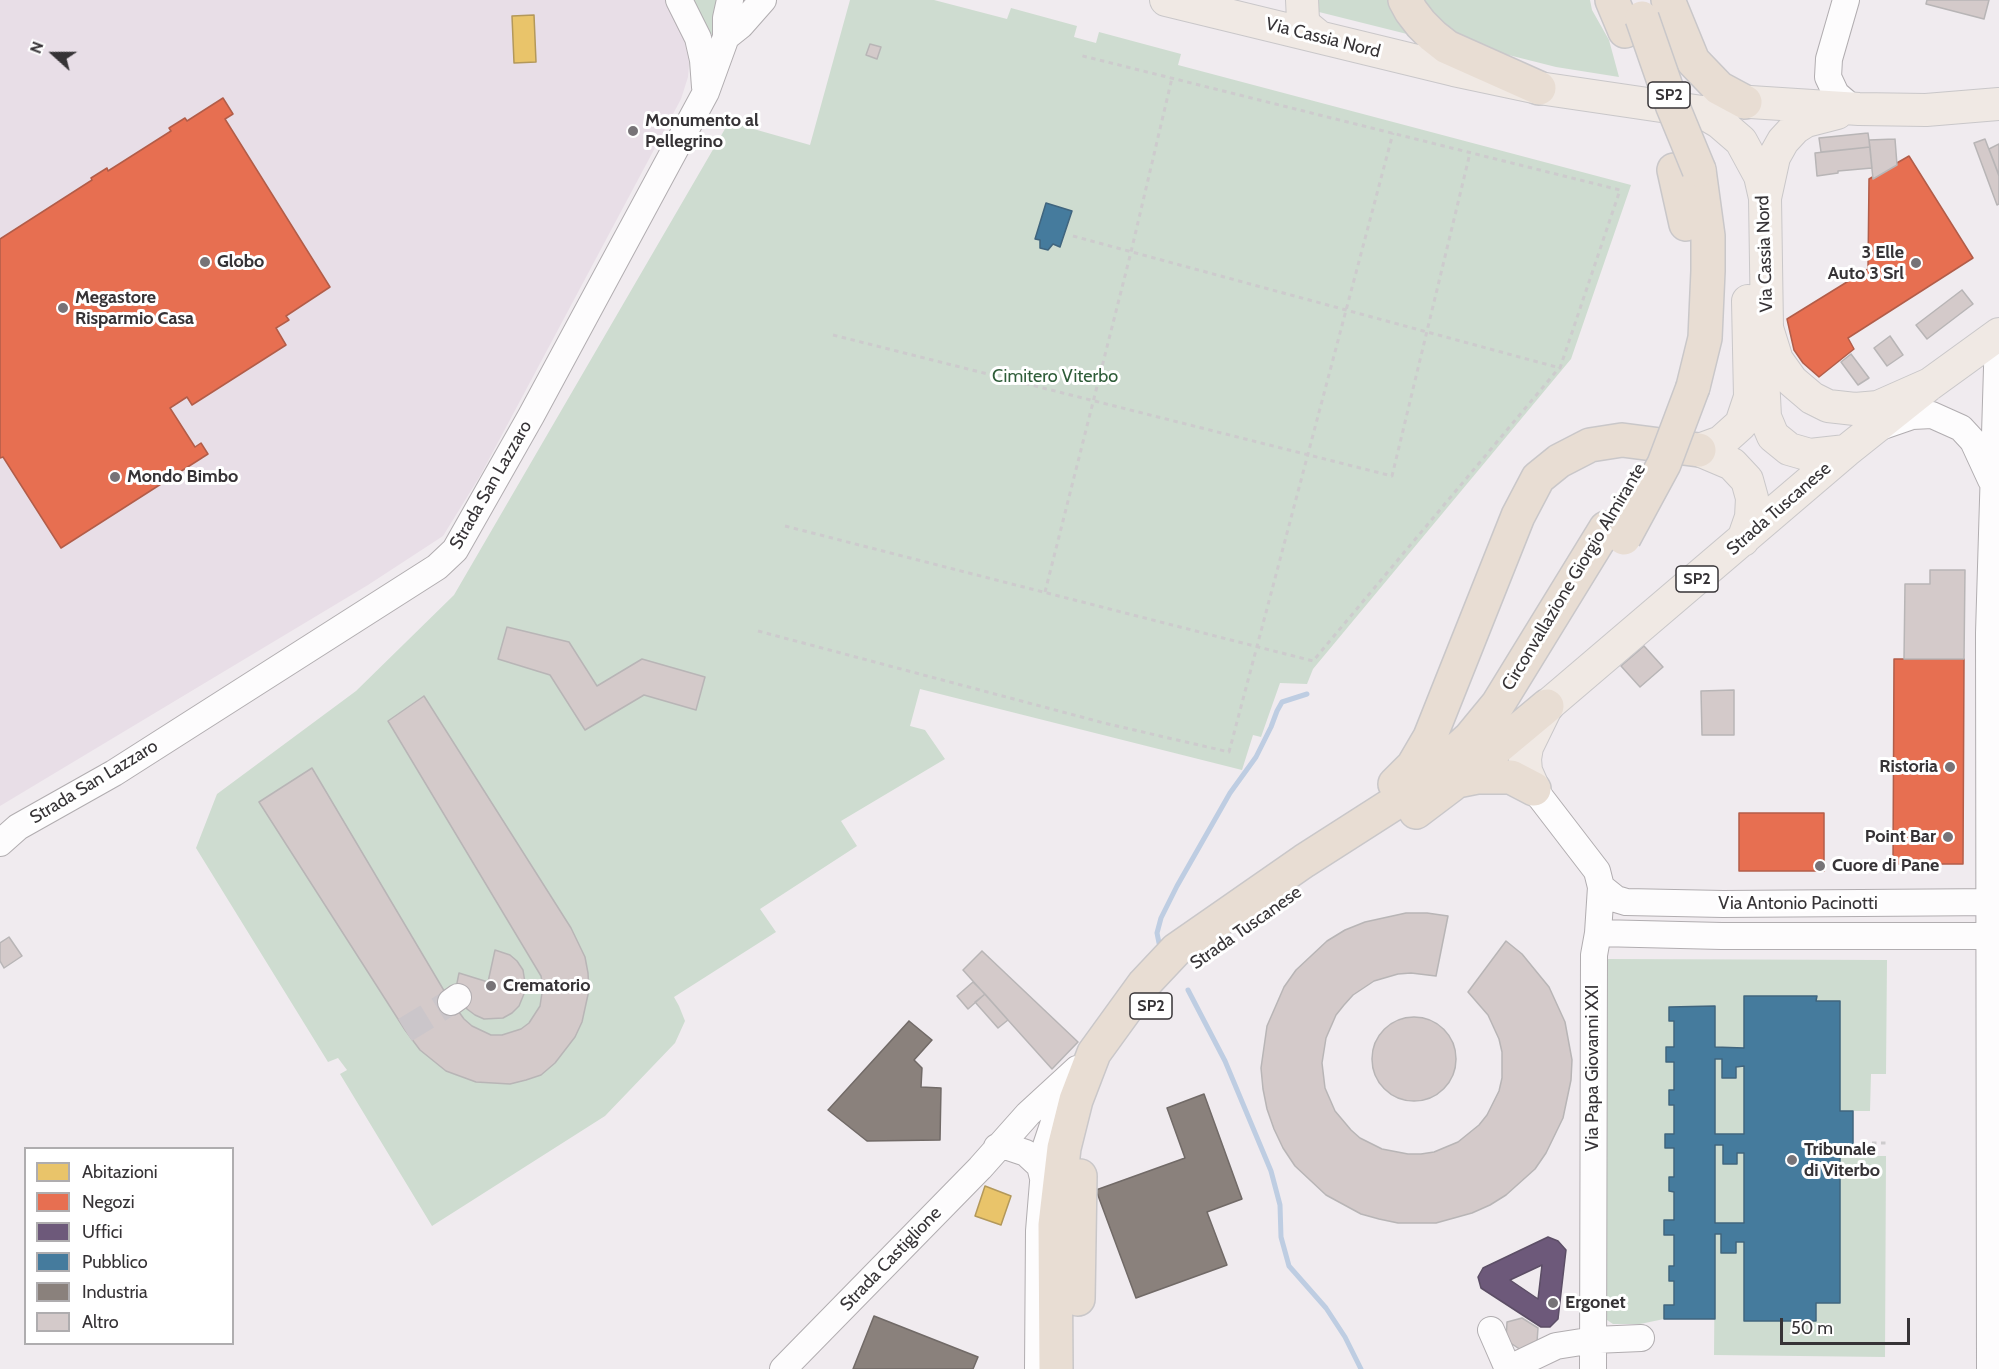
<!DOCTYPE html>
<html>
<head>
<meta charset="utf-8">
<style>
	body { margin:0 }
	#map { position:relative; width:1999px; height:1369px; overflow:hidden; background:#f0ebef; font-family:Cabin,sans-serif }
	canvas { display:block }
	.legend { position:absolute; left:24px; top:1147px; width:210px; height:198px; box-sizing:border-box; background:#fff; border:2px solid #afadaf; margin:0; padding:8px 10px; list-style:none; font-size:18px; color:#363336 }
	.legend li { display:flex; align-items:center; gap:12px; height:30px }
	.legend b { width:30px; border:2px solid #afadaf }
	.north { position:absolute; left:24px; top:24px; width:60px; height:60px; -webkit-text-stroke:4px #fff; paint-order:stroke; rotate:291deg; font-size:16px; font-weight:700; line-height:24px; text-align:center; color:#363336 }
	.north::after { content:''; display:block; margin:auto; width:21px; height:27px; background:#363336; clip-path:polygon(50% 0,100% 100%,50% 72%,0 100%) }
	.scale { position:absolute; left:1780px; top:1318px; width:130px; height:27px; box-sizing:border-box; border:3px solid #363336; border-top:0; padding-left:8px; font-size:18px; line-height:21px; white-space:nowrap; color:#363336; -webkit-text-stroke:4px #fff; paint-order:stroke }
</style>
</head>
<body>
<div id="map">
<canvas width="1999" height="1369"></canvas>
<ul class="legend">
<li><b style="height:16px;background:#e9c46a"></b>Abitazioni</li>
<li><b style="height:16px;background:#e76f51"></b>Negozi</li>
<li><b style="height:16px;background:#6d597a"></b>Uffici</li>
<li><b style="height:16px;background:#457b9d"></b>Pubblico</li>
<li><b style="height:16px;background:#8a817c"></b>Industria</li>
<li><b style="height:16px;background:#d4caca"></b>Altro</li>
</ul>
<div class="north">N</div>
<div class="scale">50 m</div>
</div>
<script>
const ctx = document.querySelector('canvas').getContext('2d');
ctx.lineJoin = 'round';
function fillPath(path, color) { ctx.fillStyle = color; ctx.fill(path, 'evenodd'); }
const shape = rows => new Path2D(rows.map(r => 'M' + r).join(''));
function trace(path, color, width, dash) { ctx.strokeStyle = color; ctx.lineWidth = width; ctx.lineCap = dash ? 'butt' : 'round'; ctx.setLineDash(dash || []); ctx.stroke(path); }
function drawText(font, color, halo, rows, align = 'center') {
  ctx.font = font + ' Cabin,sans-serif'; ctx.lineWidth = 6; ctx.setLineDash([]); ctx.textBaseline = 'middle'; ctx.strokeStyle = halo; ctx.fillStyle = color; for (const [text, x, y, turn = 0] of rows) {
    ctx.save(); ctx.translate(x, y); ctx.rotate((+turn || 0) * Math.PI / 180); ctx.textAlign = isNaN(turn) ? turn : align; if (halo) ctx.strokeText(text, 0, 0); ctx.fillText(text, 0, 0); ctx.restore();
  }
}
fillPath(shape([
	[0,0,667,0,677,14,690,53,688,77,681,99,480,476,443,536,368,585,0,806]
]), '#e8dee7');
fillPath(shape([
	[686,0,723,0,707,48],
	[850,0,934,0,1007,19,1011,8,1077,26,1074,37,1096,43,1099,32,1181,54,1178,65,1631,185,1571,359,1313,669,1307,684,1280,683,1261,737,1253,735,1242,770,920,689,910,726,925,730,945,759,841,821,857,846,760,909,776,932,674,997,679,1006,685,1021,675,1043,605,1116,432,1226,340,1074,347,1070,338,1058,328,1062,196,848,217,794,356,691,454,595,729,122,810,145],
	[1311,0,1395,0,1415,36,1315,11],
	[1416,0,1590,0,1592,10,1609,40,1619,77,1556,67,1457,42],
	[1607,959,1887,960,1886,1074,1871,1074,1870,1111,1840,1111,1840,1001,1816,1001,1816,996,1744,996,1744,1048,1715,1047,1715,1007,1669,1007,1669,1021,1674,1021,1674,1090,1669,1091,1669,1104,1674,1105,1674,1134,1665,1134,1665,1148,1674,1148,1674,1177,1669,1177,1669,1191,1674,1192,1674,1220,1664,1221,1664,1234,1674,1235,1674,1266,1669,1267,1669,1280,1674,1281,1674,1305,1664,1305,1664,1319,1640,1324,1613,1324,1607,1320],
	[1715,1059,1722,1059,1722,1078,1736,1077,1736,1067,1744,1066,1744,1134,1715,1134],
	[1715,1145,1723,1145,1723,1164,1737,1153,1744,1153,1744,1223,1715,1223],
	[1840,1156,1886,1156,1885,1357,1714,1355,1715,1234,1721,1234,1736,1242,1744,1242,1744,1321,1816,1321,1816,1303,1840,1302]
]), '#cedcd0');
const homes = shape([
	[534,15,536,62,514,63,512,16,534,15],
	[985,1186,1011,1196,1001,1225,975,1216,985,1186]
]);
fillPath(homes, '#e9c46a');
trace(homes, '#b3985a', 1.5);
const shops = shape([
	[223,98,233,114,225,119,330,287,286,316,289,320,276,328,286,345,192,405,187,397,170,408,195,447,201,443,208,454,61,548,3,457,0,458,0,239,92,180,91,178,107,168,108,171,171,131,169,128,185,118,187,121,223,98],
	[1909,156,1973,258,1848,338,1854,349,1819,377,1803,363,1794,350,1787,319,1868,269,1869,179,1909,156],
	[1894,659,1964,659,1963,864,1893,864,1894,659],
	[1739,813,1824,813,1824,871,1739,871,1739,813]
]);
fillPath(shops, '#e76f51');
trace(shops, '#b25d49', 1.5);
const offices = shape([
	[1548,1237,1558,1241,1566,1250,1558,1319,1550,1327,1541,1327,1481,1288,1478,1277,1483,1268,1548,1237],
	[1542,1265,1538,1299,1510,1280,1542,1265]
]);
fillPath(offices, '#6d597a');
trace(offices, '#5c4e66', 1.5);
const public = shape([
	[1046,203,1072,211,1060,247,1053,244,1048,250,1040,248,1040,240,1035,239,1046,203],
	[1744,996,1817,996,1816,1001,1840,1001,1840,1111,1853,1111,1853,1156,1840,1156,1840,1303,1816,1303,1816,1321,1744,1321,1744,1242,1736,1242,1736,1253,1721,1253,1721,1234,1715,1234,1715,1319,1664,1319,1664,1305,1674,1305,1674,1281,1669,1281,1669,1266,1674,1266,1674,1235,1664,1235,1664,1220,1674,1220,1674,1192,1669,1191,1669,1177,1674,1177,1674,1148,1665,1148,1665,1134,1674,1134,1674,1105,1669,1105,1669,1090,1674,1090,1674,1062,1666,1062,1666,1047,1674,1047,1674,1021,1669,1021,1669,1007,1715,1006,1715,1047,1744,1048,1744,996],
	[1715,1059,1722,1059,1722,1078,1736,1078,1736,1067,1744,1066,1744,1134,1715,1134,1715,1059],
	[1715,1145,1723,1145,1723,1164,1737,1164,1737,1153,1744,1153,1744,1223,1715,1223,1715,1145]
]);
fillPath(public, '#457b9d');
trace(public, '#40657e', 1.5);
const industry = shape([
	[909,1021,932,1040,914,1060,922,1068,921,1087,941,1088,940,1140,867,1141,828,1110,909,1021],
	[1204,1094,1242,1199,1207,1212,1227,1265,1136,1298,1096,1190,1185,1158,1167,1108,1204,1094],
	[874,1316,978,1357,973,1369,853,1369,874,1316]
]);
fillPath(industry, '#8a817c');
trace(industry, '#716a67', 1.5);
trace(shape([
	[1159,943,1157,933,1161,918,1177,886,1230,793,1256,757,1271,727,1277,711,1282,702,1307,694],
	[1188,990,1225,1061,1271,1171,1280,1205,1281,1237,1289,1266,1326,1308,1345,1337,1361,1369]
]), '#becde2', 5);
const building = shape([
	[1927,0,1989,0,1984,19,1926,4,1927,0],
	[870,44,881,47,877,59,866,55,870,44],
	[1868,133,1870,147,1821,152,1819,138,1868,133],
	[1895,139,1897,165,1873,179,1869,140,1895,139],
	[1985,139,1999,176,1999,204,1997,205,1974,143,1985,139],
	[1999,144,1999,175,1989,149,1999,144],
	[1870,147,1872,168,1838,171,1838,173,1817,176,1815,153,1870,147],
	[1962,290,1973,304,1927,339,1916,325,1962,290],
	[1890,336,1903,355,1887,366,1874,348,1890,336],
	[1851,354,1869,378,1858,385,1841,362,1851,354],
	[1930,570,1965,570,1964,659,1904,659,1905,584,1930,584,1930,570],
	[507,627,569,642,597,686,642,659,705,677,696,710,644,695,585,730,550,675,498,659,507,627],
	[1644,646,1663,667,1640,687,1621,666,1644,646],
	[1734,690,1734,735,1702,735,1701,691,1734,690],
	[424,696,571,928,585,957,588,973,589,990,582,1022,575,1037,555,1063,541,1075,526,1080,510,1084,476,1082,446,1071,420,1050,405,1030,259,802,312,768,446,994,464,1019,472,1026,491,1035,502,1035,521,1029,529,1023,540,1006,543,986,541,976,388,721,424,696],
	[1406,913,1427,913,1448,916,1436,976,1411,973,1398,974,1374,981,1353,995,1344,1005,1336,1015,1326,1038,1322,1063,1325,1088,1335,1111,1351,1130,1360,1138,1382,1149,1408,1154,1421,1154,1434,1152,1458,1142,1479,1125,1487,1115,1499,1091,1502,1078,1502,1052,1499,1039,1488,1015,1468,992,1506,941,1522,954,1549,987,1565,1022,1572,1060,1571,1080,1563,1118,1546,1153,1535,1169,1506,1195,1490,1205,1472,1213,1436,1223,1398,1223,1379,1219,1361,1214,1326,1195,1295,1166,1283,1148,1274,1129,1267,1109,1263,1089,1261,1068,1267,1026,1284,987,1296,970,1327,941,1345,930,1365,922,1406,913],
	[9,937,22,956,4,968,0,961,0,943,9,937],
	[495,950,510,955,517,961,523,970,526,989,519,1006,512,1013,503,1018,484,1019,475,1015,467,1009,457,992,457,983,459,973,488,982,495,950],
	[982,951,1078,1042,1052,1069,963,970,982,951],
	[973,982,985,994,968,1009,957,996,973,982],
	[985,994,1008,1020,998,1028,975,1002,985,994],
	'1372 1059a42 42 0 1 1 84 0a42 42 0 1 1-84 0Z',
	[1522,1318,1538,1328,1537,1342,1521,1350,1506,1340,1507,1322,1522,1318]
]);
fillPath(building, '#d4caca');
trace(building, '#b8b5b6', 1.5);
trace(shape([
	[405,1030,451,1002]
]), '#cbc6ca', 26, [26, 13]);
const minor = shape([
	[679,0,698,38,703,60,705,87],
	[1846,0,1829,59,1828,77,1836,94,1850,106,1859,109],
	[726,37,741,25,763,0],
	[1883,426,1912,416,1932,415,1961,428,1973,441,1991,480],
	[1534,789,1597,871,1601,887,1598,933,1594,955,1593,1369],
	[0,843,18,827,114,773,437,567,455,550,531,416,706,92,726,37,726,18,730,0],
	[1601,887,1616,899,1626,902,1723,904,1999,902],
	[1598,933,1722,936,1989,936],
	[451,1002,458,997],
	[997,1147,1008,1147,1026,1153,1040,1166,1043,1178],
	[1491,1330,1508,1369,1556,1346,1594,1340,1641,1338],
	[783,1369,980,1168,1028,1114,1077,1069],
	[1038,1369,1039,1231,1046,1146,1059,1107,1070,1087],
	[1990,1369,1989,633,1998,335]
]);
const major = shape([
	[1166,0,1454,70,1539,88,1702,112,1719,122,1741,141,1760,176,1765,198,1767,328,1777,360,1792,381,1812,398,1828,406,1855,409,1878,407,1930,384],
	[1302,0,1303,20,1307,27,1318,36],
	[1719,100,1859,109,1926,110,1999,104],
	[1765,198,1774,157,1783,141,1795,128,1806,121,1837,113],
	[1763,376,1765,417,1773,436,1789,449,1810,455,1846,451],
	[1699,450,1721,442,1741,424,1750,397,1748,301],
	[1699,450,1732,464,1747,480,1752,498,1751,517,1743,540],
	[1534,789,1526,771,1525,759,1527,747,1547,706,1846,451,1930,384,1999,334]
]);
const highway = shape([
	[1405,0,1411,11,1421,24,1433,36,1447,47,1539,88],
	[1612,0,1625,31],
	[1668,0,1693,61,1719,88,1745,102],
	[1674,170,1686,224],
	[1693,387,1705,338,1708,271,1708,236,1699,170],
	[1457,781,1477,777,1511,777,1534,789],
	[1395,784,1413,766,1430,737,1518,516,1538,478,1559,461,1590,445,1622,440,1699,450],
	[1416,812,1457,781,1547,706],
	[1078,1299,1080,1176],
	[1056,1369,1055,1225,1064,1148,1076,1100,1094,1053,1144,984,1176,950,1304,861,1404,797,1470,738,1498,704,1606,528]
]);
trace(minor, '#b1adb0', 28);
trace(major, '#c9c7c9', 34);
trace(highway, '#c9c7c9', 36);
trace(shape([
	[1073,236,1560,368,1620,190,1079,55],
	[833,335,1392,476,1470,153],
	[785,526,1313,661,1559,368],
	[1045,592,1131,252,1172,78],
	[758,631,1104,723,1229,752,1393,133],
	[1863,1143,1886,1143]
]), '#cdcbcd', 3, [4.5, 4.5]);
trace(minor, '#fdfcfd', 26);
trace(major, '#f0e9e4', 32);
trace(highway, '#e8ddd3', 33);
const highwayBridge = shape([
	[1642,18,1673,107,1699,170],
	[1624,538,1664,464,1693,387]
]);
trace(highwayBridge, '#c9c7c9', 36, []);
trace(highwayBridge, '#e8ddd3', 33);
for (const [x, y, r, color] of [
	[633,131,6,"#777377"],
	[205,262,6,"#777377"],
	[1916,263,6,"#777377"],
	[63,308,6,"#777377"],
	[115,477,6,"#777377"],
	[1950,767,6,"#777377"],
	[1948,837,6,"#777377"],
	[1820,866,6,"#777377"],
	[491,986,6,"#777377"],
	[1792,1160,6,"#777377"],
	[1553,1303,6,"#777377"]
]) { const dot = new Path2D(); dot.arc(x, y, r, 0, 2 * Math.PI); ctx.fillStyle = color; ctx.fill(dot); trace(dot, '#fff', 2); }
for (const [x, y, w] of [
	[1669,95,42],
	[1697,579,42],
	[1151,1006,42]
]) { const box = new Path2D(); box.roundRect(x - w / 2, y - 13, w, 26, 4.5); ctx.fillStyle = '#fff'; ctx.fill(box); trace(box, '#363336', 1.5); }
drawText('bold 16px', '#363336', null, [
	["SP2",1669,95],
	["SP2",1697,579],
	["SP2",1151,1006]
]);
drawText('18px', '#363336', '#fff', [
	["Via Cassia Nord",1323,38,14],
	["Via Cassia Nord",1765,254,-92],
	["Strada San Lazzaro",491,485,-60],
	["Strada Tuscanese",1779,509,-41],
	["Circonvallazione Giorgio Almirante",1574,577,-59],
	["Strada San Lazzaro",94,782,-31],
	["Via Antonio Pacinotti",1798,904],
	["Strada Tuscanese",1246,928,-35],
	["Via Papa Giovanni XXI",1593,1068,-90],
	["Strada Castiglione",891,1259,-46]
]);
drawText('bold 18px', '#363336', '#fff', [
	["Monumento al",645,121],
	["Pellegrino",645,142],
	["3 Elle",1904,253,"right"],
	["Auto 3 Srl",1904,274,"right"],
	["Globo",217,262],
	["Megastore",75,298],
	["Risparmio Casa",75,319],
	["Mondo Bimbo",127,477],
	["Ristoria",1938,767,"right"],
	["Point Bar",1936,837,"right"],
	["Cuore di Pane",1832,866],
	["Crematorio",503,986],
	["Tribunale",1804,1150],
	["di Viterbo",1804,1171],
	["Ergonet",1565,1303]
], 'left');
drawText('18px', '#2f5d39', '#fff', [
	["Cimitero Viterbo",1055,377]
]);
</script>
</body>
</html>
